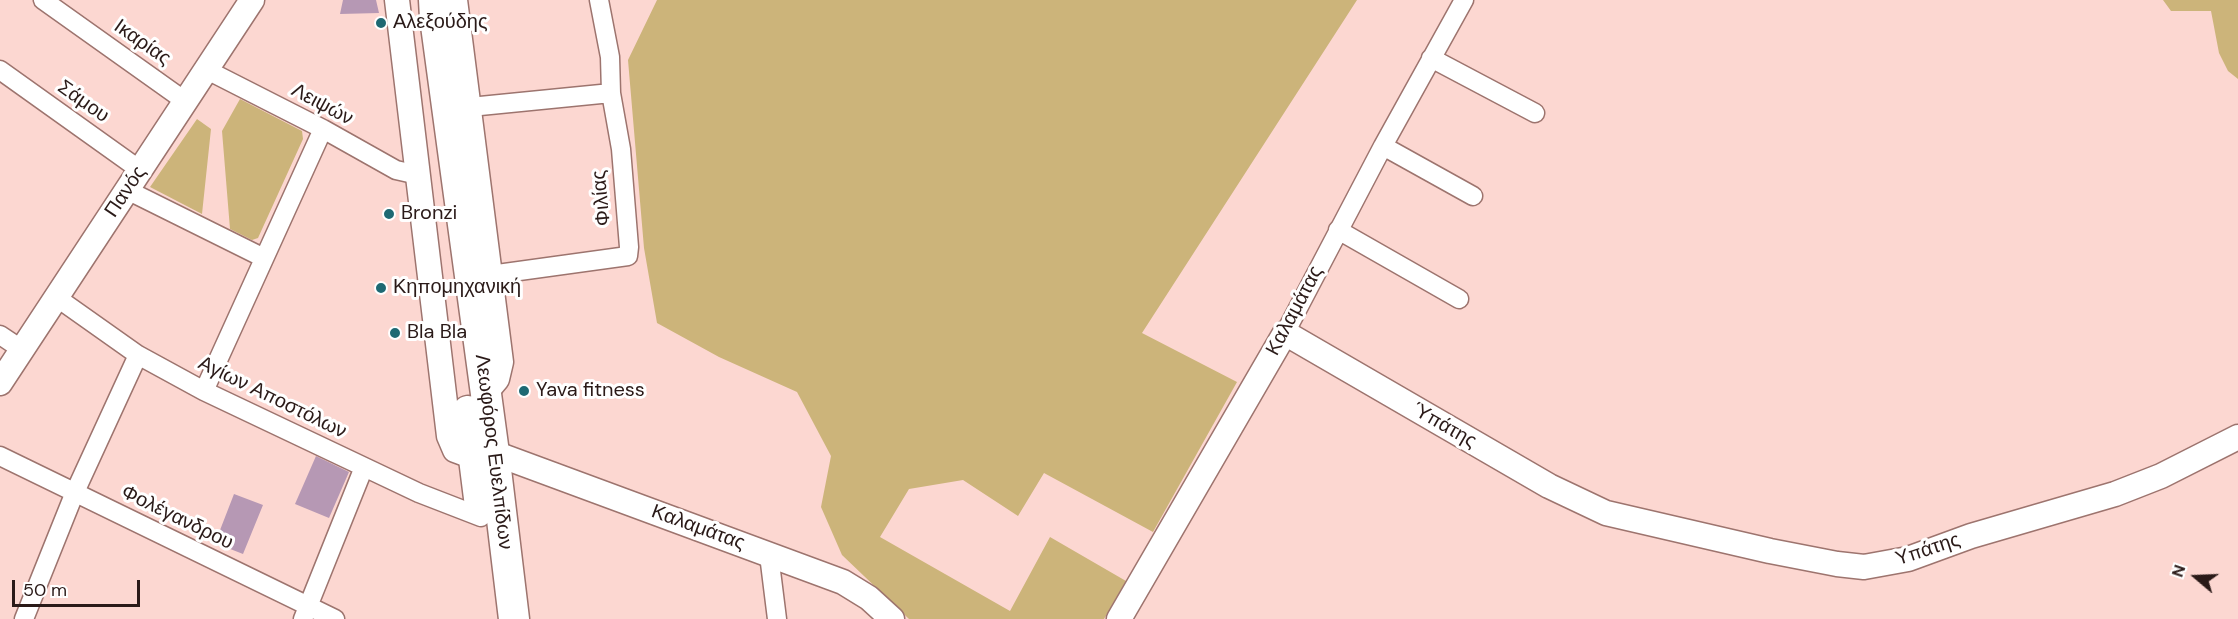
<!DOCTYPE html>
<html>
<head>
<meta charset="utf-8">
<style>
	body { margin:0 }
	#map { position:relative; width:2238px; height:619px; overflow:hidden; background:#fcd7d1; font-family:"DM Sans",sans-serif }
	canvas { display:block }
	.north { position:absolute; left:2166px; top:547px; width:60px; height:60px; -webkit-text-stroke:4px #fff; paint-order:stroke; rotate:289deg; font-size:16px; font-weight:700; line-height:24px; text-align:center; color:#2a1a18 }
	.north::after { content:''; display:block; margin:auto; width:21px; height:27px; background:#2a1a18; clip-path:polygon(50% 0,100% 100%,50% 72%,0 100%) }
	.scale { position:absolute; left:12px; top:580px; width:128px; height:27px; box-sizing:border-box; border:3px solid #2a1a18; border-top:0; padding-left:8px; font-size:18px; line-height:21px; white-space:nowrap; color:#2a1a18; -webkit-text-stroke:4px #fff; paint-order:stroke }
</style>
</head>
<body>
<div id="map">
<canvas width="2238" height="619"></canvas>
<div class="north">N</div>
<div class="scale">50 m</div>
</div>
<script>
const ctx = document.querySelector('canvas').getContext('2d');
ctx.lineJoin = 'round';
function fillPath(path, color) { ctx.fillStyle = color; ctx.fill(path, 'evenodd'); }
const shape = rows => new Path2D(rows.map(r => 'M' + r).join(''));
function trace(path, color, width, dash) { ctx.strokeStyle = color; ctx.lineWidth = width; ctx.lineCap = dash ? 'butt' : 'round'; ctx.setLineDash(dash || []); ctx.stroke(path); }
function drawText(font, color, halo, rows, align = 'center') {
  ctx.font = font + ' "DM Sans",sans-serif'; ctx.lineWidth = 6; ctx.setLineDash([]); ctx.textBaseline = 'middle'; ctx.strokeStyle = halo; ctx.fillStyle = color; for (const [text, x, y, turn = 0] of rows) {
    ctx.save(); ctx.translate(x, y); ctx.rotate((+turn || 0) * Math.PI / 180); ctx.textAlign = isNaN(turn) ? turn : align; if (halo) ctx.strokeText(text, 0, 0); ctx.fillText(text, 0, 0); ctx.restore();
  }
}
fillPath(shape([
	[657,0,1357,0,1142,333,1237,382,1153,532,1044,473,1018,516,963,480,909,489,880,537,1010,611,1050,537,1126,581,1104,619,909,619,842,555,821,507,831,456,797,392,719,357,657,323,644,248,628,60],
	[2163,0,2238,0,2238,79,2228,71,2219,53,2211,11,2171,11],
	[240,99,302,131,303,139,258,238,252,240,230,229,222,131],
	[197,119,211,129,202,214,150,187]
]), '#ccb47a');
fillPath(shape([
	[343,0,376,0,379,13,340,14],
	[316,456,349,472,329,518,295,504],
	[234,494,263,505,243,554,215,543]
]), '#b698b4');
const minor = shape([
	[43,0,185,101],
	[1431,58,1535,113],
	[0,70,140,170],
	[207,70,323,129,396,170,418,175],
	[470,107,611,93],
	[1383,146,1473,196],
	[127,190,264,258],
	[1338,230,1459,299],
	[490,275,628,256,629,247,621,149,611,93,610,57,599,0],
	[56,297,138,355,204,391,419,493,481,517],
	[1285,333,1383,146,1464,0],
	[0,335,21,349],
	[204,391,323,129],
	[0,456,335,619],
	[769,555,777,619],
	[24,619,75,492,138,355],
	[303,619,364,467]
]);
const tertiary = shape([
	[397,0,449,436,455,450,474,457],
	[455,0,501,362,497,379,486,392],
	[0,383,252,0],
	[494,453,843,582,869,598,892,619],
	[1119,619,1285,333,1549,486,1606,513,1770,551,1837,564,1864,567,1908,559,1971,536,2115,494,2161,476,2238,437]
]);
const primary = shape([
	[434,0,435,18,494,453,514,619],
	[468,411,480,506]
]);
trace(minor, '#9d746e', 21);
trace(tertiary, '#9d746e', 27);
trace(primary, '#9d746e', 33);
trace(minor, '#fff', 18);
trace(tertiary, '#fff', 24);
trace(primary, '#fff', 30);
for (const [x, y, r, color] of [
	[381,23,6,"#1e6973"],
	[389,214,6,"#1e6973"],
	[381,288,6,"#1e6973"],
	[395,333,6,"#1e6973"],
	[524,391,6,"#1e6973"]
]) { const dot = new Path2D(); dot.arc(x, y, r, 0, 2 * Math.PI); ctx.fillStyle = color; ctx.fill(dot); trace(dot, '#fff', 2); }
drawText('20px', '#2a1a18', '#fff', [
	["Αλεξούδης",393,23],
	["Bronzi",401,214],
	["Κηπομηχανική",393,288],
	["Bla Bla",407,333],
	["Yava fitness",536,391]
], 'left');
drawText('20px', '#2a1a18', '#fff', [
	["Ικαρίας",142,43,35],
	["Σάμου",83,102,35],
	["Λειψών",322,105,28],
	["Πανός",126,192,-56],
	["Φιλίας",602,198,-95],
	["Καλαμάτας",1295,311,-62],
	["Αγίων Αποστόλων",272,398,26],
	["Ύπάτης",1444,426,30],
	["Λεωφόρος Ευελπίδων",493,452,83],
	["Φολέγανδρου",177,518,26],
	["Καλαμάτας",698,528,20],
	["Υπάτης",1928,550,-18]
]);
</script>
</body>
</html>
